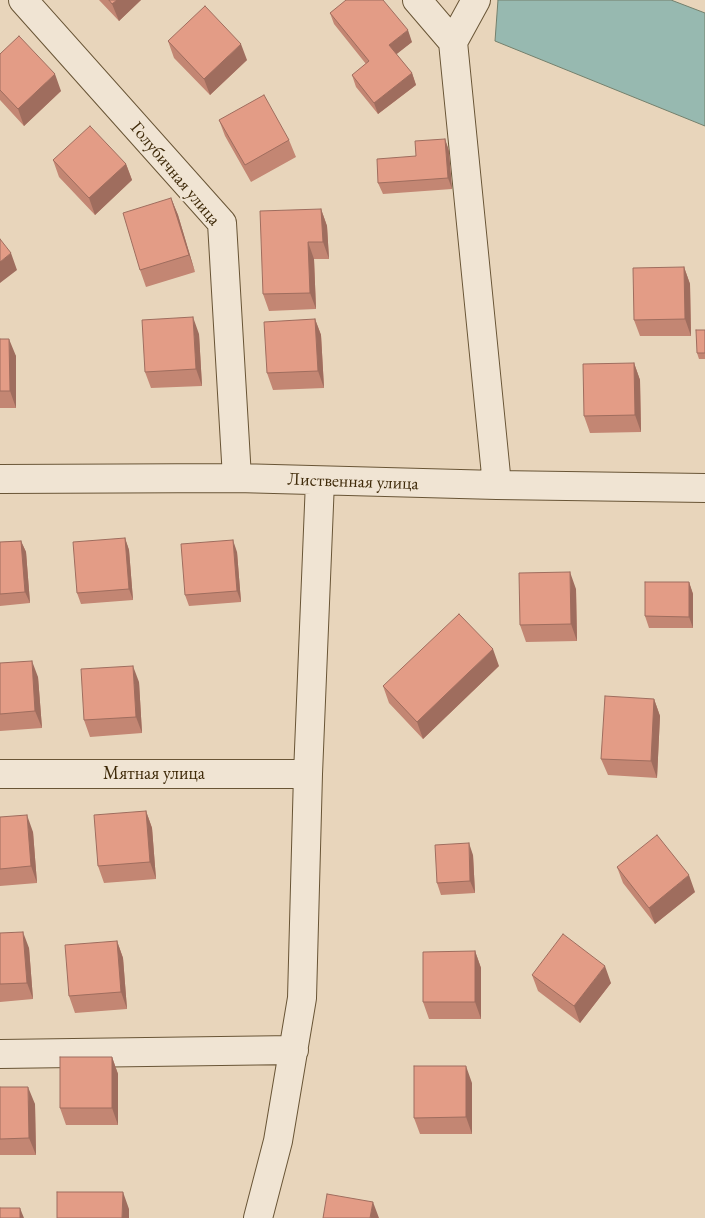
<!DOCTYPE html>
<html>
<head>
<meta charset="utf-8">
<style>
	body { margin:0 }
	canvas { display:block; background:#e8d5bb }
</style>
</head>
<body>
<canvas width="705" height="1218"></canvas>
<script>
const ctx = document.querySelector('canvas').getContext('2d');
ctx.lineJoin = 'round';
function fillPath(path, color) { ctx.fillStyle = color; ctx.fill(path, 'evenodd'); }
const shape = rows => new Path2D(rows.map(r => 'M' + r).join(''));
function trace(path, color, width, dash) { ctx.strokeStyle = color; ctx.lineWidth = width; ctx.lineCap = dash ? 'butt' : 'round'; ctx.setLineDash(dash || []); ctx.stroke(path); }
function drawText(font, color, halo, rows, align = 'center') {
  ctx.font = font + ' "EB Garamond",serif'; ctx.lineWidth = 4.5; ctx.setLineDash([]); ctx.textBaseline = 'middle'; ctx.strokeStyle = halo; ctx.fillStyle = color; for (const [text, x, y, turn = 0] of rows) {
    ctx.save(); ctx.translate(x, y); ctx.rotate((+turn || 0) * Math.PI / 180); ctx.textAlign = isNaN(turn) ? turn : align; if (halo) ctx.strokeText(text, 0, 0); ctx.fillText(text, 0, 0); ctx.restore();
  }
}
const water = shape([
	[498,0,671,0,705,13,705,126,495,41,498,0]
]);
fillPath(water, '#97b9b0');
trace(water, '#74806d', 1);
const minor = shape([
	[23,0,222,223,237,478],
	[417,0,453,42,497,485],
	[453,42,476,0],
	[0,479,237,478,497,485,705,488],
	[0,774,308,774],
	[0,1054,294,1050],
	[258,1218,278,1141,302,998,308,774,320,481]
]);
trace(minor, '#695536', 30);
trace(minor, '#f0e4d3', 28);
fillPath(shape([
	[99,0,141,0,119,21],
	[330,13,412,42,396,54,412,73,416,85,378,114,356,87,352,75,366,64,334,24],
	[168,41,247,60,210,95,174,58],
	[0,54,61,91,24,126,0,100],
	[219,120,289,140,296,157,251,182,225,136],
	[445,139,449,151,452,189,383,194,378,183,416,156],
	[53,160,126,164,132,180,95,215,59,177],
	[171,198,178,215,195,272,146,287,140,270],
	[321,209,327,226,329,259,314,259,316,309,269,311,263,294],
	[684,267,690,284,691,336,640,336,634,320],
	[315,319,321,335,324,388,273,390,267,373],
	[705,330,705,359,699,359,697,353],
	[199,334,202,386,151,388,145,372],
	[0,339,16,356,16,408,0,408],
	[634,363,640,380,641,432,590,433,584,416],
	[125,538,129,550,133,600,81,604,77,593],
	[21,541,26,552,30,603,0,606,0,542],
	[237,552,241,602,189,606,185,595],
	[689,582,693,594,693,628,649,628,645,616],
	[576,589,577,641,526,642,520,625],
	[0,663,38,677,42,728,0,731],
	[499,666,423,739,389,703,383,686],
	[139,682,142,733,90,737,84,720],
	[654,699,660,716,657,778,608,775,601,759],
	[146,811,152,828,156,879,104,883,98,866],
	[0,817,33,832,37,883,0,886],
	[473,855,475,893,441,895,437,883],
	[617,867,695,892,655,924,623,883],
	[0,933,29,948,33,999,0,1002],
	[117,941,123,958,127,1009,75,1013,69,996],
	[475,951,481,968,481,1019,429,1019,423,1002],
	[532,975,611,983,580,1023,538,991],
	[112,1057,118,1074,118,1125,66,1125,60,1108],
	[472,1083,472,1134,420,1134,414,1118],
	[0,1087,35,1104,36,1155,0,1155]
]), '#c38673');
fillPath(shape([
	[117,0,141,0,119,21,112,4],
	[408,30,412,42,393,57,389,45],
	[241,44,247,60,210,95,204,79],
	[412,73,416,85,378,114,374,103],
	[55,74,61,91,24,126,18,109],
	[445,139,449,151,452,189,448,178],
	[126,164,132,180,95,215,89,198],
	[171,198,178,215,195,272,189,255],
	[321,209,327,226,329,259,323,242],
	[308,242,314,259,316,309,310,293],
	[11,253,17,270,0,283,0,262],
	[684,267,690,284,691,336,685,319],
	[193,317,199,334,202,386,196,369],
	[315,319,321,335,324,388,318,371],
	[9,339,16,356,16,408,10,391],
	[634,363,640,380,641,432,635,415],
	[125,538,129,550,133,600,129,589],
	[233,540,237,552,241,602,237,591],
	[21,541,26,552,30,603,25,592],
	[570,572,576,589,577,641,571,624],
	[689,582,693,594,693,628,689,617],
	[493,649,499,666,423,739,417,722],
	[32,661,38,677,42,728,35,711],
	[133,666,139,682,142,733,136,717],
	[654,699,660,716,657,778,651,761],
	[146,811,152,828,156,879,150,862],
	[27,815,33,832,37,883,31,866],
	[469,843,473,855,475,893,470,881],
	[689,875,695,892,655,924,649,908],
	[23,932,29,948,33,999,27,983],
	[117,941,123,958,127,1009,121,992],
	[475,951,481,968,481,1019,475,1002],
	[605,966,611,983,580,1023,574,1006],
	[112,1057,118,1074,118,1125,112,1108],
	[466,1066,472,1083,472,1134,466,1117],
	[28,1087,35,1104,36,1155,29,1138],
	[123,1192,129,1209,129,1218,122,1218],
	[373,1202,379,1218,370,1218],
	[20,1208,24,1218,20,1218]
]), '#9f6d5e');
const building = shape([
	[109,0,117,0,112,4,109,0],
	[346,0,383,0,408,30,389,45,412,73,374,103,352,75,369,61,330,13,346,0],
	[205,6,241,44,204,79,168,41,205,6],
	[19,36,55,74,18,109,0,90,0,54,19,36],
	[264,95,289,140,245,165,219,120,264,95],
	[90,126,126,164,89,198,53,160,90,126],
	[445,139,448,178,378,183,377,159,416,156,415,141,445,139],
	[171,198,189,255,140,270,123,213,171,198],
	[321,209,323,242,308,242,310,293,263,294,260,211,321,209],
	[0,239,11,253,0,262,0,239],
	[684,267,685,319,634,320,633,268,684,267],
	[193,317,196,369,145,372,142,320,193,317],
	[315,319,318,371,267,373,264,322,315,319],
	[696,330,705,330,705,353,697,353,696,330],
	[0,339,9,339,10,391,0,391,0,339],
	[634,363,635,415,584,416,583,364,634,363],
	[125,538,129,589,77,593,73,542,125,538],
	[233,540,237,591,185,595,181,544,233,540],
	[21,541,25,592,0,594,0,542,21,541],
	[570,572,571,624,520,625,519,573,570,572],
	[645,582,689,582,689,617,645,616,645,582],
	[459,614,493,649,417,722,383,686,459,614],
	[32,661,35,711,0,714,0,663,32,661],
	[133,666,136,717,84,720,81,669,133,666],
	[605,696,654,699,651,761,601,759,605,696],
	[146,811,150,862,98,866,94,815,146,811],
	[27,815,31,866,0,869,0,817,27,815],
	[657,835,689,875,649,908,617,867,657,835],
	[469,843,470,881,437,883,435,845,469,843],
	[23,932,27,983,0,984,0,933,23,932],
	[563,934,605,966,574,1006,532,975,563,934],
	[117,941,121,992,69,996,65,945,117,941],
	[475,951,475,1002,423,1002,423,952,475,951],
	[60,1057,112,1057,112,1108,60,1108,60,1057],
	[414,1066,466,1066,466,1117,414,1118,414,1066],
	[0,1087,28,1087,29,1138,0,1139,0,1087],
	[57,1192,123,1192,122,1218,57,1218,57,1192],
	[327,1194,373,1202,370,1218,323,1218,327,1194],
	[0,1208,20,1208,20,1218,0,1218,0,1208]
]);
fillPath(building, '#e39c86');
trace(building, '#9f6d5e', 1);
drawText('18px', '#3f2a09', '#f0e4d3', [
	["Голубичная улица",175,174,50],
	["Лиственная улица",353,482,2],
	["Мятная улица",154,774]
]);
</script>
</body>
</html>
